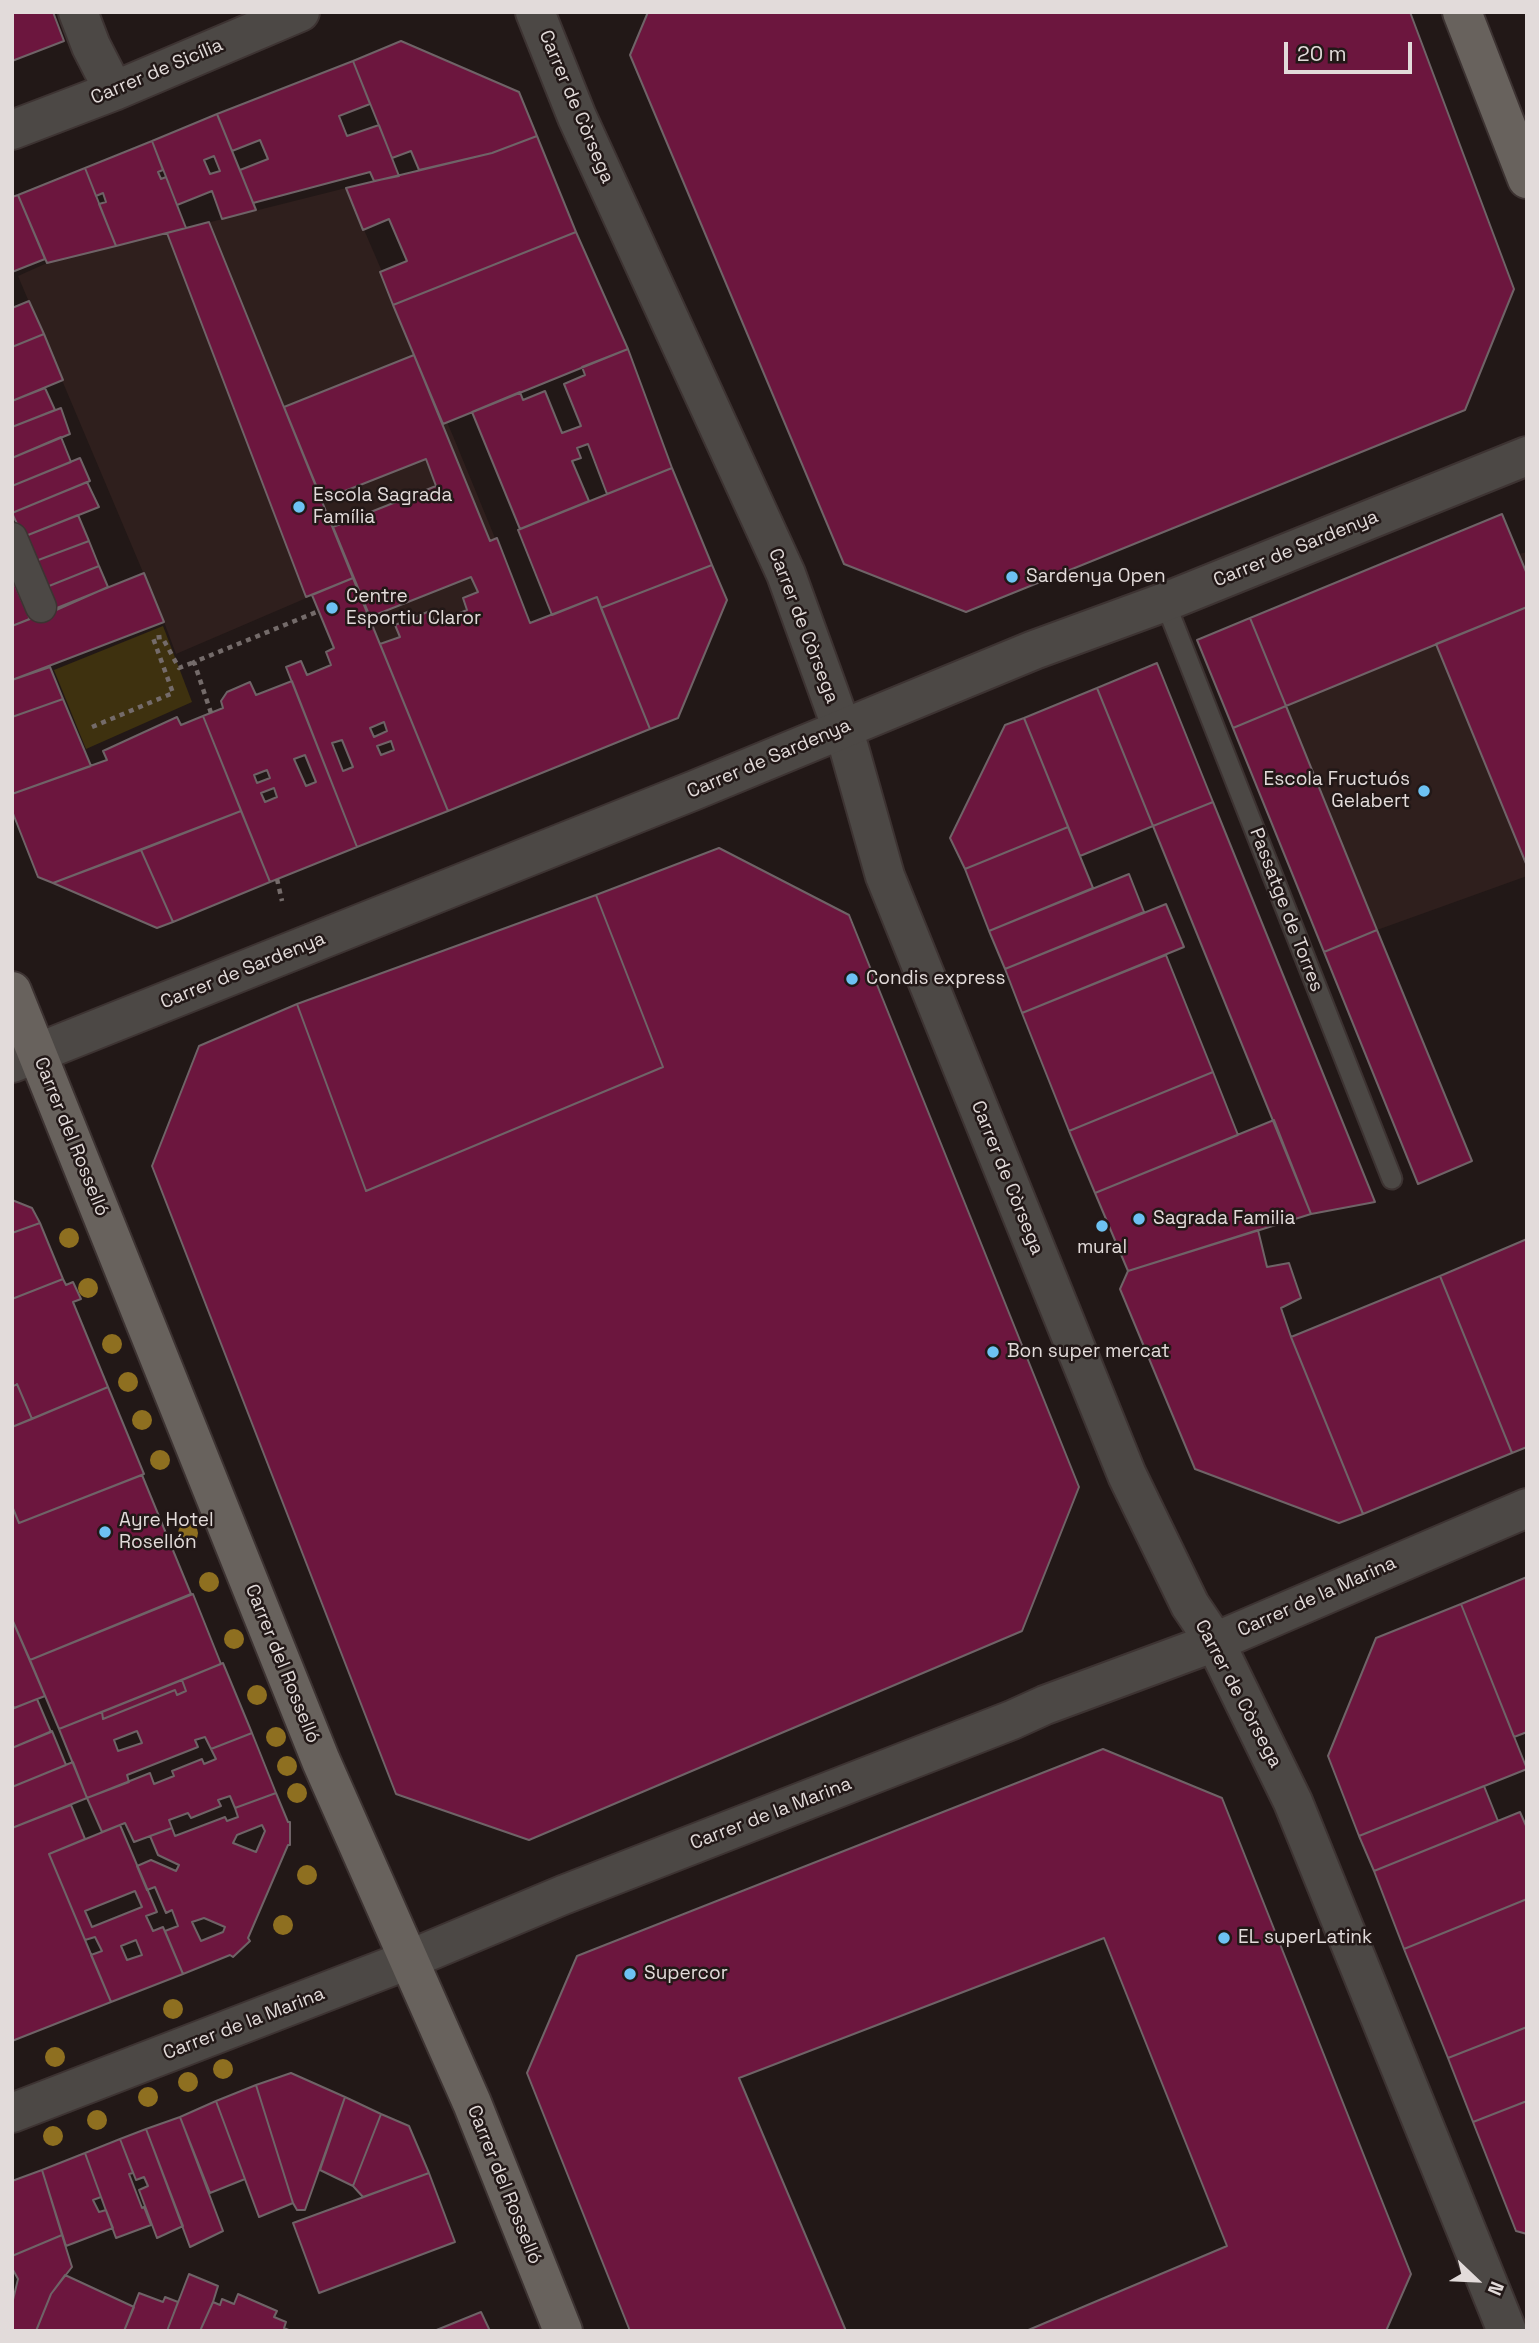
<!DOCTYPE html>
<html>
<head>
<meta charset="utf-8">
<style>
	body { margin:0 }
	#map { position:relative; width:1539px; height:2343px; overflow:hidden; background:#221817; font-family:"Space Grotesk",sans-serif }
	canvas { display:block }
	.frame { position:absolute; inset:0; border:14px solid #e2dbda; pointer-events:none }
	.north { position:absolute; left:1441px; top:2245px; width:70px; height:70px; -webkit-text-stroke:5px #221817; paint-order:stroke; rotate:113deg; font-size:19px; font-weight:700; line-height:28px; text-align:center; color:#e2dbda }
	.north::after { content:''; display:block; margin:auto; width:24px; height:32px; background:#e2dbda; clip-path:polygon(50% 0,100% 100%,50% 72%,0 100%) }
	.scale { position:absolute; left:1284px; top:42px; width:128px; height:32px; box-sizing:border-box; border:4px solid #e2dbda; border-top:0; padding-left:9px; font-size:21px; line-height:24px; white-space:nowrap; color:#e2dbda; -webkit-text-stroke:5px #221817; paint-order:stroke }
</style>
</head>
<body>
<div id="map">
<canvas width="1539" height="2343"></canvas>
<div class="frame"></div>
<div class="north">N</div>
<div class="scale">20 m</div>
</div>
<script>
const ctx = document.querySelector('canvas').getContext('2d');
ctx.lineJoin = 'round';
function fillPath(path, color) { ctx.fillStyle = color; ctx.fill(path, 'evenodd'); }
const shape = rows => new Path2D(rows.map(r => 'M' + r).join(''));
function trace(path, color, width, dash) { ctx.strokeStyle = color; ctx.lineWidth = width; ctx.lineCap = dash ? 'butt' : 'round'; ctx.setLineDash(dash || []); ctx.stroke(path); }
function drawText(font, color, halo, rows, align = 'center') {
  ctx.font = font + ' "Space Grotesk",sans-serif'; ctx.lineWidth = 5; ctx.setLineDash([]); ctx.textBaseline = 'middle'; ctx.strokeStyle = halo; ctx.fillStyle = color; for (const [text, x, y, turn = 0] of rows) {
    ctx.save(); ctx.translate(x, y); ctx.rotate((+turn || 0) * Math.PI / 180); ctx.textAlign = isNaN(turn) ? turn : align; if (halo) ctx.strokeText(text, 0, 0); ctx.fillText(text, 0, 0); ctx.restore();
  }
}
fillPath(shape([
	[346,188,453,436,530,623,650,729,448,811,353,578,176,654,164,622,18,276,47,263],
	[1502,514,1519,554,1527,552,1527,876,1377,930,1250,618]
]), '#2f1f1d');
fillPath(shape([
	[163,626,192,702,86,749,54,670]
]), '#3e310f');
const building = shape([
	[12,12,53,12,64,41,12,61,12,12],
	[648,12,1410,12,1514,289,1465,410,966,612,844,564,630,55,648,12],
	[401,41,519,92,537,136,492,153,419,170,411,151,392,158,353,61,401,41],
	[353,61,370,104,339,116,347,136,379,125,399,176,374,181,370,172,253,203,240,170,268,159,260,140,232,151,217,114,353,61],
	[217,114,256,210,222,219,212,191,177,205,152,141,217,114],
	[214,156,220,171,210,174,204,160,214,156],
	[537,136,576,232,393,305,380,272,407,261,389,219,363,230,346,188,492,153,537,136],
	[152,141,163,170,158,172,161,179,166,177,186,228,116,246,99,204,106,202,103,193,96,196,85,168,152,141],
	[85,168,116,246,47,263,18,195,85,168],
	[18,195,45,259,12,272,12,197,18,195],
	[209,222,353,578,306,597,167,233,209,222],
	[576,232,628,349,443,424,393,305,576,232],
	[29,301,44,334,12,347,12,308,29,301],
	[44,334,63,380,12,401,12,347,44,334],
	[628,349,672,468,607,494,588,444,577,448,581,458,572,461,589,501,520,529,472,412,520,392,523,400,545,391,562,433,581,426,564,384,585,375,582,367,628,349],
	[414,355,490,541,497,538,530,623,597,597,650,729,448,811,380,644,400,637,395,625,430,611,435,623,467,610,463,598,478,592,471,577,370,617,333,527,436,486,426,459,322,500,284,407,414,355],
	[45,388,55,410,12,427,12,401,45,388],
	[61,408,70,434,12,458,12,427,61,408],
	[61,437,71,462,12,486,12,458,61,437],
	[80,458,90,481,12,513,12,486,80,458],
	[672,468,712,565,601,608,597,597,552,615,518,530,672,468],
	[87,482,99,507,23,537,12,513,87,482],
	[1502,514,1527,574,1527,607,1286,706,1250,618,1502,514],
	[78,515,89,541,33,562,23,537,78,515],
	[89,541,99,566,44,588,33,562,89,541],
	[712,565,727,600,678,718,650,729,601,608,712,565],
	[99,566,108,587,54,611,44,588,99,566],
	[144,573,164,622,12,680,12,626,144,573],
	[12,578,30,619,12,626,12,578],
	[353,578,448,811,357,847,286,667,301,661,307,675,331,665,326,652,334,648,312,595,353,578],
	[384,722,387,731,374,737,370,728,384,722],
	[342,740,353,767,343,771,332,743,342,740],
	[391,741,394,750,381,755,377,746,391,741],
	[1527,607,1527,866,1436,644,1527,607],
	[1250,618,1286,706,1233,728,1197,640,1250,618],
	[1157,663,1213,802,1153,826,1097,688,1157,663],
	[50,667,63,699,12,717,12,680,50,667],
	[292,681,357,847,270,882,203,716,223,708,221,701,227,692,250,682,256,695,292,681],
	[305,755,316,782,306,786,294,759,305,755],
	[267,770,270,778,257,783,254,775,267,770],
	[274,788,277,797,265,802,261,793,274,788],
	[1097,688,1153,826,1080,856,1024,718,1097,688],
	[63,699,91,766,12,794,12,717,63,699],
	[1286,706,1377,930,1324,952,1233,728,1286,706],
	[203,716,241,811,53,883,38,877,12,811,12,794,104,761,107,760,103,751,177,717,181,725,203,716],
	[1024,718,1068,827,965,869,950,838,1005,725,1024,718],
	[1213,802,1375,1202,1311,1214,1153,826,1213,802],
	[241,811,270,882,173,922,141,850,241,811],
	[1068,827,1093,888,989,931,965,869,1068,827],
	[719,848,849,915,1079,1487,1022,1631,529,1840,396,1794,152,1166,199,1046,297,1004,366,1191,663,1067,596,895,719,848],
	[141,850,173,922,157,928,53,883,141,850],
	[1129,874,1144,912,1005,969,989,931,1129,874],
	[596,895,663,1067,366,1191,297,1004,596,895],
	[1166,904,1184,947,1022,1013,1005,969,1166,904],
	[1377,930,1472,1161,1418,1184,1324,952,1377,930],
	[1166,955,1213,1072,1069,1131,1022,1013,1166,955],
	[1213,1072,1238,1135,1095,1193,1069,1131,1213,1072],
	[1274,1120,1311,1214,1128,1271,1095,1193,1274,1120],
	[12,1200,32,1208,40,1223,12,1233,12,1200],
	[40,1223,63,1279,12,1299,12,1233,40,1223],
	[1258,1230,1267,1267,1289,1263,1301,1298,1281,1308,1291,1337,1363,1514,1339,1523,1195,1469,1120,1289,1128,1271,1258,1230],
	[1527,1239,1527,1447,1512,1453,1440,1276,1527,1239],
	[1440,1276,1512,1453,1363,1514,1291,1337,1440,1276],
	[63,1279,66,1285,73,1282,81,1299,73,1302,108,1387,32,1419,17,1384,12,1387,12,1299,63,1279],
	[17,1384,32,1419,12,1427,12,1387,17,1384],
	[108,1387,144,1474,19,1523,12,1506,12,1427,108,1387],
	[142,1475,191,1594,30,1660,12,1619,12,1506,19,1523,142,1475],
	[1527,1577,1527,1732,1514,1737,1461,1604,1527,1577],
	[193,1594,221,1664,59,1729,30,1660,193,1594],
	[1461,1604,1527,1769,1359,1836,1328,1756,1376,1638,1461,1604],
	[12,1619,45,1696,14,1708,12,1703,12,1619],
	[223,1663,252,1733,211,1749,205,1737,195,1740,198,1747,127,1775,129,1782,87,1798,59,1729,102,1712,103,1719,175,1690,177,1695,186,1691,182,1680,223,1663],
	[137,1731,142,1743,118,1751,114,1740,137,1731],
	[182,1680,186,1691,177,1695,175,1690,103,1719,102,1712,182,1680],
	[37,1699,51,1732,12,1748,12,1709,37,1699],
	[52,1731,66,1765,12,1787,12,1748,52,1731],
	[252,1733,276,1793,235,1808,230,1796,218,1800,221,1806,191,1818,188,1813,169,1820,172,1828,134,1842,125,1823,102,1832,87,1798,150,1773,154,1784,174,1776,172,1771,202,1759,204,1764,216,1759,211,1749,252,1733],
	[1103,1749,1222,1798,1411,2274,1386,2331,1026,2331,1227,2246,1104,1938,739,2078,846,2331,630,2331,527,2073,577,1956,1103,1749],
	[73,1762,87,1798,12,1828,12,1787,73,1762],
	[1484,1786,1498,1821,1374,1871,1359,1836,1484,1786],
	[276,1793,288,1822,290,1822,290,1845,288,1845,248,1938,250,1941,233,1957,230,1955,183,1974,165,1931,178,1926,172,1910,166,1913,155,1887,147,1890,137,1866,151,1860,176,1871,179,1865,158,1855,150,1836,172,1828,175,1836,225,1817,227,1821,238,1817,235,1808,276,1793],
	[262,1825,265,1831,256,1852,233,1843,237,1835,262,1825],
	[204,1918,225,1927,223,1932,201,1941,192,1922,204,1918],
	[71,1805,85,1839,49,1854,111,2002,12,2041,12,1828,71,1805],
	[1520,1812,1527,1828,1527,1899,1404,1949,1374,1871,1520,1812],
	[120,1825,157,1912,146,1916,153,1931,163,1927,183,1974,111,2002,91,1955,102,1951,95,1937,85,1940,49,1854,120,1825],
	[135,1891,142,1907,92,1927,85,1911,135,1891],
	[136,1940,142,1955,127,1960,121,1946,136,1940],
	[1527,1899,1527,2027,1448,2058,1404,1949,1527,1899],
	[1527,2027,1527,2101,1473,2122,1448,2058,1527,2027],
	[291,2073,345,2097,305,2210,297,2210,293,2203,256,2085,291,2073],
	[256,2085,293,2203,259,2217,216,2101,256,2085],
	[345,2097,381,2114,353,2186,320,2170,345,2097],
	[216,2101,245,2179,210,2193,180,2117,216,2101],
	[1527,2101,1527,2234,1516,2231,1473,2122,1527,2101],
	[381,2114,409,2126,429,2173,363,2197,353,2186,381,2114],
	[180,2117,223,2231,190,2247,146,2129,180,2117],
	[146,2129,183,2226,157,2238,139,2190,148,2186,144,2177,136,2180,120,2139,146,2129],
	[120,2139,133,2173,129,2174,142,2208,144,2207,151,2225,116,2238,85,2153,120,2139],
	[85,2153,101,2197,93,2200,99,2212,106,2210,113,2228,66,2246,42,2170,85,2153],
	[42,2170,62,2235,12,2256,12,2181,42,2170],
	[429,2173,455,2242,319,2293,293,2223,429,2173],
	[62,2235,72,2267,51,2294,36,2331,12,2331,12,2304,18,2279,12,2268,12,2256,62,2235],
	[189,2274,218,2286,213,2302,200,2331,167,2331,189,2274],
	[65,2275,134,2307,124,2331,36,2331,51,2294,65,2275],
	[139,2293,163,2302,165,2297,178,2302,167,2331,124,2331,139,2293],
	[238,2294,277,2311,274,2317,286,2322,284,2328,291,2331,200,2331,213,2302,220,2305,222,2299,234,2304,238,2294],
	[481,2312,490,2331,434,2331,481,2312]
]);
fillPath(building, '#6c163e');
trace(building, '#6f6367', 2);
const service = shape([
	[1165,602,1392,1179]
]);
const pedestrian = shape([
	[12,538,41,607]
]);
const minor = shape([
	[78,12,91,46,114,91],
	[535,12,577,117,786,574,849,748,885,876,1127,1475,1190,1605,1215,1642,1293,1802,1507,2331],
	[12,130,114,91,300,12],
	[12,2113,408,1960,563,1895,1012,1720,1045,1705,1215,1642,1527,1508]
]);
const tertiary = shape([
	[12,1063,695,790,1034,650,1165,602,1527,456]
]);
const secondary = shape([
	[1462,12,1527,179],
	[12,991,321,1761,472,2103,563,2331]
]);
trace(service, '#3d3332', 23);
trace(pedestrian, '#3d3332', 33);
trace(minor, '#3d3332', 42);
trace(tertiary, '#3d3332', 42);
trace(secondary, '#3d3332', 42);
trace(shape([
	[211,713,194,662,319,611],
	[92,727,173,693,153,638,162,637,179,668,194,662],
	[277,879,282,901]
]), '#746b6a', 4.5, [5, 5]);
trace(service, '#4c4845', 19);
trace(pedestrian, '#4c4845', 30);
trace(minor, '#4c4845', 38);
trace(tertiary, '#4c4845', 38);
trace(secondary, '#68625d', 38);
ctx.fillStyle = '#8e6f20';
for (const [x, y] of [
	[69,1238],
	[88,1288],
	[112,1344],
	[128,1382],
	[142,1420],
	[160,1460],
	[188,1533],
	[209,1582],
	[234,1639],
	[257,1695],
	[276,1737],
	[287,1766],
	[297,1793],
	[307,1875],
	[283,1925],
	[173,2009],
	[55,2057],
	[223,2069],
	[188,2082],
	[148,2097],
	[97,2120],
	[53,2136]
]) { ctx.beginPath(); ctx.arc(x, y, 10, 0, 2 * Math.PI); ctx.fill(); }
for (const [x, y, r, color] of [
	[299,507,7,"#6dc2f3"],
	[1012,577,7,"#6dc2f3"],
	[332,608,7,"#6dc2f3"],
	[1424,791,7,"#6dc2f3"],
	[852,979,7,"#6dc2f3"],
	[1139,1219,7,"#6dc2f3"],
	[1102,1226,7,"#6dc2f3"],
	[993,1352,7,"#6dc2f3"],
	[105,1532,7,"#6dc2f3"],
	[1224,1938,7,"#6dc2f3"],
	[630,1974,7,"#6dc2f3"]
]) { const dot = new Path2D(); dot.arc(x, y, r, 0, 2 * Math.PI); ctx.fillStyle = color; ctx.fill(dot); trace(dot, '#221817', 2.5); }
drawText('19px', '#e2dbda', '#221817', [
	["Carrer de Sicília",157,72,-23],
	["Carrer de Còrsega",576,107,67],
	["Carrer de Sardenya",1296,549,-22],
	["Carrer de Còrsega",803,626,69],
	["Carrer de Sardenya",769,759,-23],
	["Passatge de Torres",1286,910,69],
	["Carrer de Sardenya",243,971,-22],
	["Carrer del Rosselló",71,1137,68],
	["Carrer de Còrsega",1007,1178,68],
	["Carrer de la Marina",1317,1597,-24],
	["Carrer del Rosselló",282,1664,68],
	["Carrer de Còrsega",1238,1694,62],
	["Carrer de la Marina",771,1814,-21],
	["Carrer de la Marina",244,2024,-21],
	["Carrer del Rosselló",504,2185,68]
]);
drawText('19px', '#e2dbda', '#221817', [
	["Escola Sagrada",313,496],
	["Família",313,518],
	["Sardenya Open",1026,577],
	["Centre",346,597],
	["Esportiu Claror",346,619],
	["Escola Fructuós",1410,780,"right"],
	["Gelabert",1410,802,"right"],
	["Condis express",866,979],
	["Sagrada Familia",1153,1219],
	["mural",1102,1248,"center"],
	["Bon super mercat",1007,1352],
	["Ayre Hotel",119,1521],
	["Rosellón",119,1543],
	["EL superLatink",1238,1938],
	["Supercor",644,1974]
], 'left');
</script>
</body>
</html>
